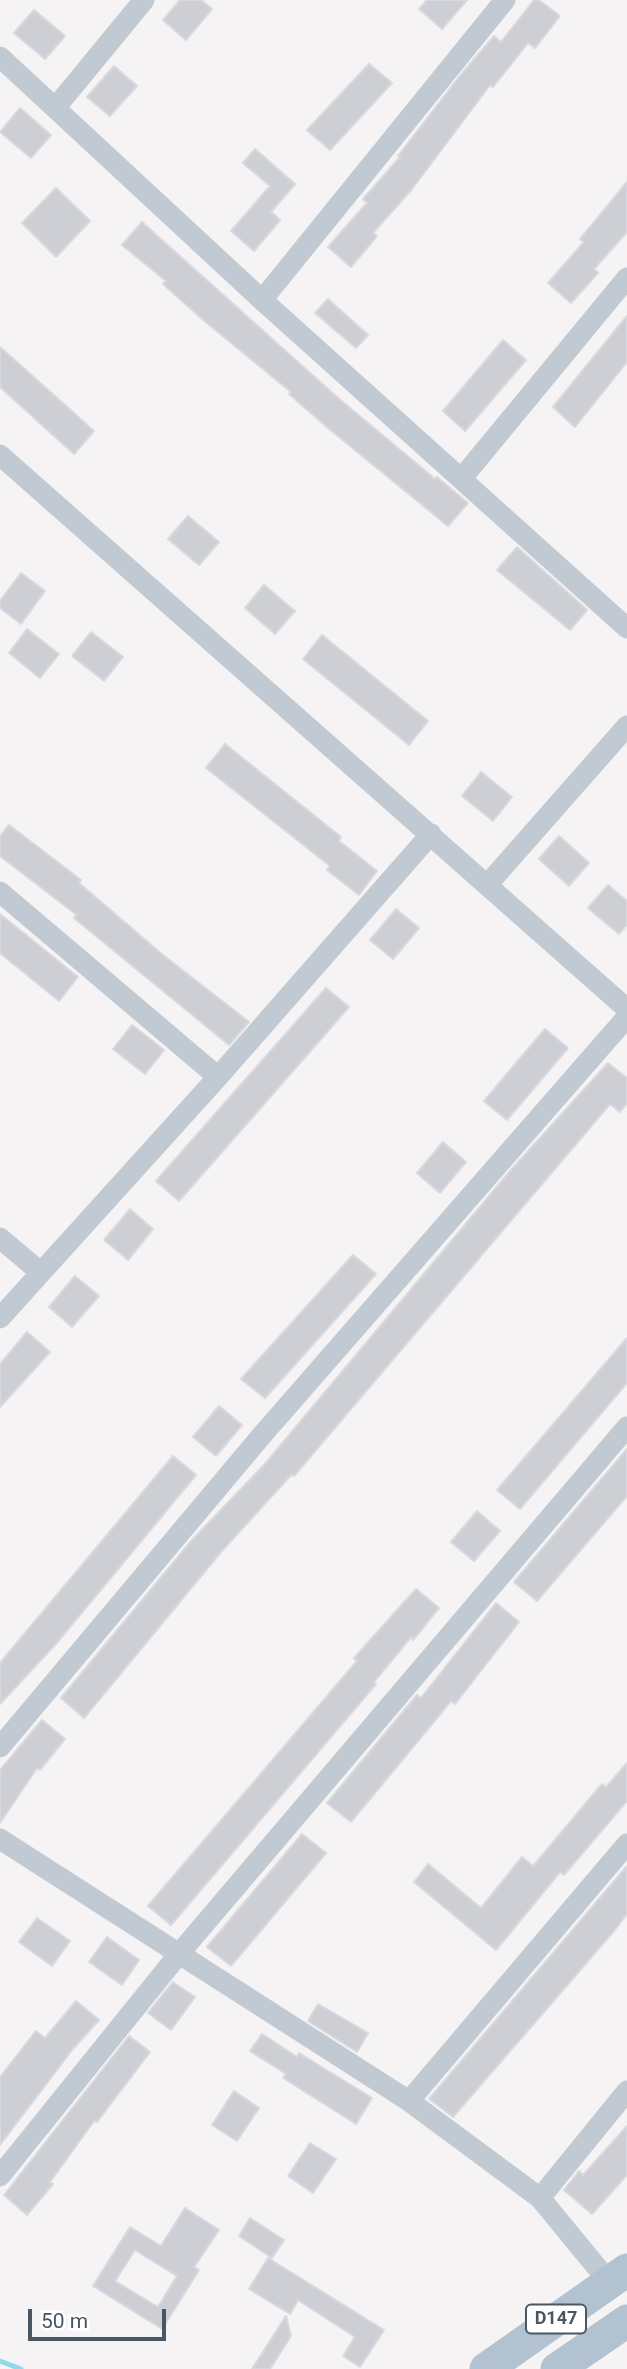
<!DOCTYPE html>
<html>
<head>
<meta charset="utf-8">
<style>
	body { margin:0 }
	#map { position:relative; width:627px; height:2369px; overflow:hidden; background:#f5f3f3; font-family:Roboto,sans-serif }
	canvas { display:block }
	.scale { position:absolute; left:28px; top:2309px; width:138px; height:32px; box-sizing:border-box; border:4px solid #4a5661; border-top:0; padding-left:9px; font-size:21px; line-height:24px; white-space:nowrap; color:#4a5661; -webkit-text-stroke:5px #fff; paint-order:stroke }
</style>
</head>
<body>
<div id="map">
<canvas width="627" height="2369"></canvas>
<div class="scale">50 m</div>
</div>
<script>
const ctx = document.querySelector('canvas').getContext('2d');
ctx.lineJoin = 'round';
const shape = rows => new Path2D(rows.map(r => 'M' + r).join(''));
function trace(path, color, width, dash) { ctx.strokeStyle = color; ctx.lineWidth = width; ctx.lineCap = dash ? 'butt' : 'round'; ctx.setLineDash(dash || []); ctx.stroke(path); }
function fillPath(path, color) { ctx.fillStyle = color; ctx.fill(path, 'evenodd'); }
function drawText(font, color, halo, rows, align = 'center') {
  ctx.font = font + ' Roboto,sans-serif'; ctx.lineWidth = 6; ctx.setLineDash([]); ctx.textBaseline = 'middle'; ctx.strokeStyle = halo; ctx.fillStyle = color; for (const [text, x, y, turn = 0] of rows) {
    ctx.save(); ctx.translate(x, y); ctx.rotate((+turn || 0) * Math.PI / 180); ctx.textAlign = isNaN(turn) ? turn : align; if (halo) ctx.strokeText(text, 0, 0); ctx.fillText(text, 0, 0); ctx.restore();
  }
}
trace(shape([
	[0,2361,21,2369]
]), '#90daee', 5);
const building = shape([
	[180,0,201,0,212,9,186,40,163,20,180,0],
	[427,0,467,0,442,29,419,9,427,0],
	[534,0,539,0,560,16,535,48,528,43,493,87,490,85,412,189,373,233,377,236,351,267,328,247,367,203,363,199,400,157,398,156,459,77,494,36,501,42,534,0],
	[34,10,65,36,45,59,14,33,34,10],
	[369,64,392,83,330,150,307,130,369,64],
	[114,66,137,86,110,116,87,97,114,66],
	[20,108,51,135,31,158,0,132,20,108],
	[255,149,295,184,271,212,280,220,254,251,231,231,270,186,243,163,255,149],
	[627,182,627,232,594,269,598,273,571,303,548,283,584,242,580,239,627,182],
	[56,188,90,221,56,257,22,223,56,188],
	[142,222,338,398,435,479,437,477,468,503,448,526,328,428,289,394,291,392,202,319,163,284,166,281,122,245,142,222],
	[328,299,368,335,356,348,315,313,328,299],
	[627,316,627,362,575,427,553,407,627,316],
	[503,340,526,360,465,431,443,411,503,340],
	[0,347,94,431,74,454,0,387,0,347],
	[188,516,219,542,199,565,168,539,188,516],
	[517,547,587,610,570,630,497,570,517,547],
	[21,573,45,591,21,624,0,608,0,601,21,573],
	[264,585,295,611,275,634,245,608,264,585],
	[27,629,59,654,40,678,9,653,27,629],
	[91,632,123,657,104,681,72,656,91,632],
	[322,635,428,721,409,745,303,659,322,635],
	[225,744,341,837,339,841,377,871,359,895,327,870,330,866,206,768,225,744],
	[481,772,512,797,493,821,462,796,481,772],
	[9,825,81,880,79,883,163,955,249,1022,229,1045,74,918,77,915,0,856,0,836,9,825],
	[559,836,589,863,569,886,539,859,559,836],
	[608,885,627,901,627,925,619,934,588,908,608,885],
	[396,909,419,928,393,959,370,940,396,909],
	[0,914,78,977,59,1001,0,953,0,914],
	[326,988,349,1007,179,1201,156,1181,326,988],
	[132,1025,164,1050,145,1074,113,1049,132,1025],
	[545,1029,568,1048,507,1120,484,1101,545,1029],
	[608,1063,627,1078,627,1103,620,1112,610,1104,294,1476,292,1474,221,1552,84,1718,61,1698,192,1540,264,1465,510,1171,608,1063],
	[443,1142,466,1162,440,1193,417,1173,443,1142],
	[130,1209,153,1229,128,1260,104,1240,130,1209],
	[353,1255,376,1274,265,1398,241,1379,353,1255],
	[75,1276,99,1296,72,1327,49,1307,75,1276],
	[27,1332,50,1352,0,1407,0,1364,27,1332],
	[627,1338,627,1383,520,1509,497,1490,627,1338],
	[219,1406,242,1425,216,1456,193,1437,219,1406],
	[627,1449,627,1496,537,1601,514,1582,627,1449],
	[173,1456,196,1475,55,1645,0,1704,0,1663,173,1456],
	[477,1511,500,1531,474,1561,451,1542,477,1511],
	[416,1589,439,1608,413,1640,411,1637,374,1682,376,1684,171,1925,148,1906,357,1661,354,1658,416,1589],
	[496,1603,519,1622,455,1704,451,1701,351,1822,327,1803,417,1695,421,1698,496,1603],
	[42,1720,65,1739,40,1770,37,1768,0,1823,0,1770,42,1720],
	[627,1763,627,1801,564,1875,560,1872,496,1950,414,1882,428,1864,481,1908,522,1857,533,1866,602,1784,606,1787,627,1763],
	[302,1834,326,1853,231,1966,207,1947,302,1834],
	[627,1866,627,1914,614,1931,453,2117,436,2104,429,2099,627,1866],
	[37,1918,70,1941,52,1966,19,1942,37,1918],
	[107,1937,139,1960,122,1985,89,1962,107,1937],
	[173,1982,195,1997,171,2030,148,2013,173,1982],
	[76,2001,99,2020,72,2050,0,2145,0,2077,36,2031,45,2038,76,2001],
	[318,2004,368,2033,357,2052,308,2021,318,2004],
	[262,2034,297,2057,299,2053,372,2098,356,2124,283,2078,286,2074,250,2051,262,2034],
	[129,2036,150,2052,97,2122,94,2121,50,2182,53,2184,27,2215,4,2195,129,2036],
	[234,2091,259,2108,237,2141,212,2125,234,2091],
	[627,2126,627,2175,592,2214,564,2190,579,2171,583,2175,627,2126],
	[310,2143,336,2159,313,2193,288,2176,310,2143],
	[185,2208,219,2230,194,2267,199,2270,162,2329,93,2286,130,2227,161,2246,185,2208],
	[135,2250,177,2276,158,2307,115,2281,135,2250],
	[250,2218,284,2240,272,2258,239,2236,250,2218],
	[268,2258,384,2330,360,2367,343,2356,355,2337,298,2300,290,2314,249,2289,268,2258],
	[286,2316,291,2336,270,2369,252,2369,286,2316]
]);
fillPath(building, '#cdcfd5');
trace(building, '#d7d9de', 2);
trace(shape([
	[0,57,262,300,627,628],
	[56,107,144,0],
	[262,300,505,0],
	[0,455,627,1009],
	[462,478,627,278],
	[488,884,627,726],
	[0,892,218,1077],
	[0,1238,39,1271],
	[0,1318,218,1077,431,834],
	[0,1747,263,1434,627,1017],
	[0,1839,409,2101,540,2198,609,2282],
	[409,2101,627,1844],
	[0,2176,178,1955,627,1427],
	[540,2198,627,2091]
]), '#c1cad2', 21);
trace(shape([
	[486,2369,627,2270],
	[557,2369,627,2321]
]), '#b3c2d1', 33);
for (const [x, y, w] of [
	[556,2319,60]
]) { const box = new Path2D(); box.roundRect(x - w / 2, y - 14.5, w, 29, 5); ctx.fillStyle = '#fff'; ctx.fill(box); trace(box, '#4a5661', 2); }
drawText('bold 18px', '#4a5661', null, [
	["D147",556,2319]
]);
</script>
</body>
</html>
